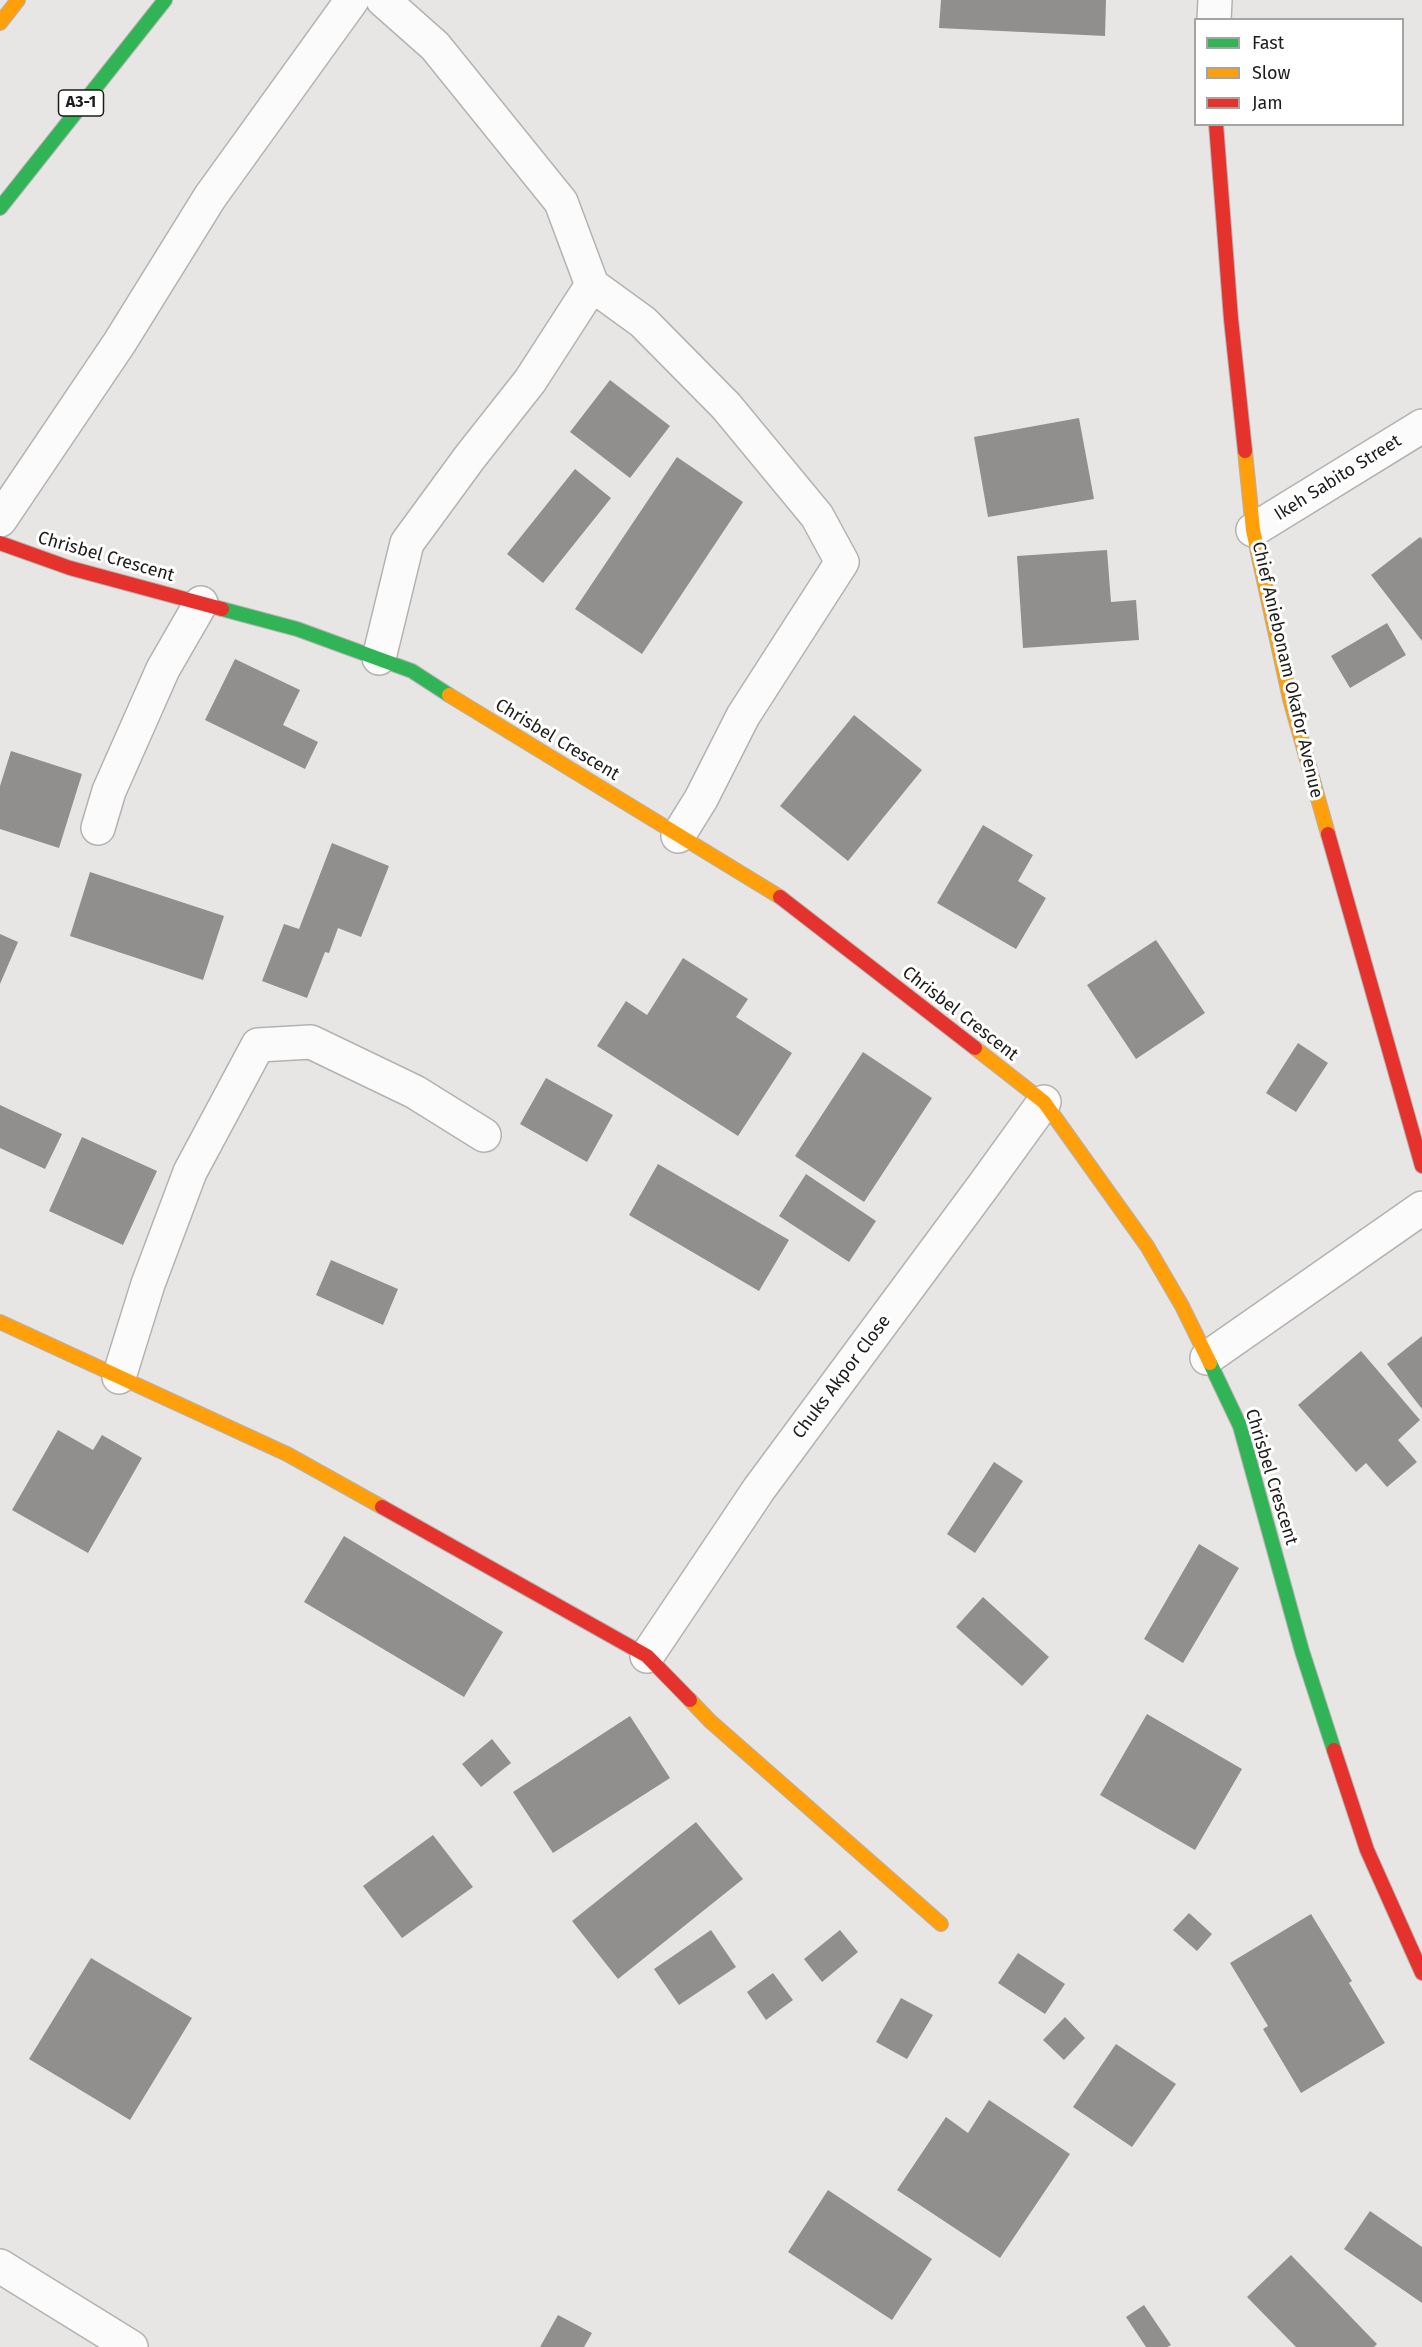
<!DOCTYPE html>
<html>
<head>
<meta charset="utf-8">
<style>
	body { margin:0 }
	#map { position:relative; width:1422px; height:2347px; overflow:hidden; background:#e8e6e4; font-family:"Fira Sans",sans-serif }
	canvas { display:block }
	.legend { position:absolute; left:1194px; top:18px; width:210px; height:108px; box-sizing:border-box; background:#fff; border:2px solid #a4a4a3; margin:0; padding:8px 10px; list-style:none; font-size:18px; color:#1c1c1a }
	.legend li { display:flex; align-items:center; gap:12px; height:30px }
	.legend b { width:30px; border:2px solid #a4a4a3 }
</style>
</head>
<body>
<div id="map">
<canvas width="1422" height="2347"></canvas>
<ul class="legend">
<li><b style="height:8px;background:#30b455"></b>Fast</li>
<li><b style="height:8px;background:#ff9f0a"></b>Slow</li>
<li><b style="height:8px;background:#e5322d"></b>Jam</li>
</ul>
</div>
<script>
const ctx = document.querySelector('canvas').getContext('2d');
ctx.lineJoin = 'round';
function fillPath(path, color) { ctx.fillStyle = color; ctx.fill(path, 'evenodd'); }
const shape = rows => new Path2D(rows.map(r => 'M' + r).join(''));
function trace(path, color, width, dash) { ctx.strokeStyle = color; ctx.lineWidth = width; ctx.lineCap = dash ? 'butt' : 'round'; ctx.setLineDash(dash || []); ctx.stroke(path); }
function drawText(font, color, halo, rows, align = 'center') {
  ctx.font = font + ' "Fira Sans",sans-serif'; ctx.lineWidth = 6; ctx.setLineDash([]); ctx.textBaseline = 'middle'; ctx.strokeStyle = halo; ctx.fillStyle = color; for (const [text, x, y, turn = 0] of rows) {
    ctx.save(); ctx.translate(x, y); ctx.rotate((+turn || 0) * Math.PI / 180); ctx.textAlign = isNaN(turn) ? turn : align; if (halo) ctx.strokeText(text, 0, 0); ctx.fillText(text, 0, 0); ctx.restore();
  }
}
fillPath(shape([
	[941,0,1106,0,1105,36,939,28],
	[610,380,670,426,630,478,570,432],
	[1079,418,1094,499,988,517,974,437],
	[677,457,743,502,642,654,575,609],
	[575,469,611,498,543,583,507,554],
	[1420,537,1422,539,1422,641,1371,575],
	[1107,550,1111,602,1136,600,1139,640,1023,648,1017,556],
	[1387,623,1406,655,1350,688,1331,656],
	[235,659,300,690,283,725,318,742,305,769,205,720],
	[854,715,922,770,848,861,780,806],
	[11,751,82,774,59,848,0,829,0,786],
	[983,825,1033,855,1018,881,1046,898,1016,949,937,903],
	[332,843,389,866,361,937,338,928,329,953,325,952,307,998,262,981,284,924,299,929],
	[90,872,224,916,203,980,70,936],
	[0,934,18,942,0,984],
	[1156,940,1205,1013,1136,1059,1087,985],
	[683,958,748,999,736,1017,792,1053,738,1136,597,1046,626,1001,647,1015],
	[1298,1043,1328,1063,1296,1112,1266,1093],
	[863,1052,932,1098,864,1202,795,1156],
	[546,1078,613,1115,587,1162,520,1124],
	[0,1105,62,1134,45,1169,0,1148],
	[82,1137,157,1171,123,1245,49,1211],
	[658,1164,789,1240,759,1291,629,1215],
	[806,1174,876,1221,849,1262,779,1216],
	[331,1260,398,1289,383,1325,316,1295],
	[1422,1336,1422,1409,1387,1364],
	[1361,1351,1420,1420,1398,1440,1417,1462,1387,1487,1366,1463,1356,1472,1298,1405],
	[58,1430,93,1450,102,1435,142,1458,88,1553,12,1510],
	[994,1462,1023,1481,975,1553,947,1534],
	[344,1536,503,1632,464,1697,304,1602],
	[1199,1544,1239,1568,1183,1663,1144,1639],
	[983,1597,1049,1657,1022,1686,956,1627],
	[1147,1714,1242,1769,1195,1850,1100,1795],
	[630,1716,670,1778,553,1853,513,1792],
	[492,1739,511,1763,481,1787,462,1764],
	[696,1822,743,1879,618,1979,572,1921],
	[433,1835,473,1887,402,1938,363,1886],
	[1189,1913,1212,1934,1197,1951,1173,1930],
	[1311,1914,1352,1981,1349,1983,1385,2043,1301,2093,1263,2029,1268,2026,1230,1963],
	[711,1930,736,1967,679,2005,654,1969],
	[840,1930,858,1952,822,1982,804,1959],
	[1018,1953,1065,1984,1045,2014,998,1983],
	[91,1958,192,2018,130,2120,29,2059],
	[773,1973,793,2000,766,2020,747,1992],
	[901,1998,933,2015,907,2059,876,2042],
	[1065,2017,1085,2038,1064,2060,1043,2040],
	[1116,2044,1176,2084,1132,2147,1073,2107],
	[989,2100,1070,2154,1000,2258,897,2190,946,2117,968,2133],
	[828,2190,932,2259,892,2320,788,2252],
	[1370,2211,1422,2247,1422,2303,1344,2249],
	[1291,2255,1377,2344,1374,2347,1296,2347,1247,2297],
	[1144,2305,1171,2345,1167,2347,1146,2347,1126,2317],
	[558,2315,592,2333,584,2347,540,2347]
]), '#918f8e');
const street = shape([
	[1214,20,1215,0],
	[592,285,643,322,726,406,817,516,842,562,743,716,701,799,678,836],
	[0,520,120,342,210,197,352,0],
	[1253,530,1422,426],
	[379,658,407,543,470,457,530,381,592,285,561,202,435,46,383,0],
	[98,828,109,791,163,669,201,603],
	[1207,1358,1422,1208],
	[119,1377,148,1284,190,1172,258,1045,311,1042,415,1092,484,1135],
	[647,1656,759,1489,984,1185,1044,1102],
	[0,2266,131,2347]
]);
const fast = shape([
	[0,208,165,0],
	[222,609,297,629,412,671,449,695],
	[1210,1363,1240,1426,1302,1651,1334,1750]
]);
const slow = shape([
	[0,23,18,0],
	[1245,451,1253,530,1290,699,1328,834],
	[449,695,780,897],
	[975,1048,1044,1102,1147,1246,1182,1306,1210,1363],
	[0,1322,287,1454,382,1507],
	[690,1700,710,1721,941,1924]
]);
const jam = shape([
	[1216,124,1231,319,1245,451],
	[0,543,70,568,222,609],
	[1328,834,1422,1166],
	[780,897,975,1048],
	[382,1507,647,1656,690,1700],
	[1334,1750,1367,1850,1422,1973]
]);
trace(street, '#b4b2b0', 36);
trace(fast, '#b4b2b0', 16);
trace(slow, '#b4b2b0', 16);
trace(jam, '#b4b2b0', 16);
trace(street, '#fcfbfb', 33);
trace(fast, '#30b455', 14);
trace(slow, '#ff9f0a', 14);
trace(jam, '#e5322d', 14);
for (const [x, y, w] of [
	[81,103,45]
]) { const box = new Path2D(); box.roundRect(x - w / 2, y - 13, w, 26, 4.5); ctx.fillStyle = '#fff'; ctx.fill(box); trace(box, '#1c1c1a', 1.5); }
drawText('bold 16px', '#1c1c1a', null, [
	["A3-1",81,103]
]);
drawText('18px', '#1c1c1a', '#fff', [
	["Ikeh Sabito Street",1338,478,-32],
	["Chrisbel Crescent",106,557,16],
	["Chief Aniebonam Okafor Avenue",1287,670,77],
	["Chrisbel Crescent",557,740,31],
	["Chrisbel Crescent",960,1014,38],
	["Chuks Akpor Close",842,1377,-53],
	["Chrisbel Crescent",1271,1477,73]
]);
</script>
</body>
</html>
